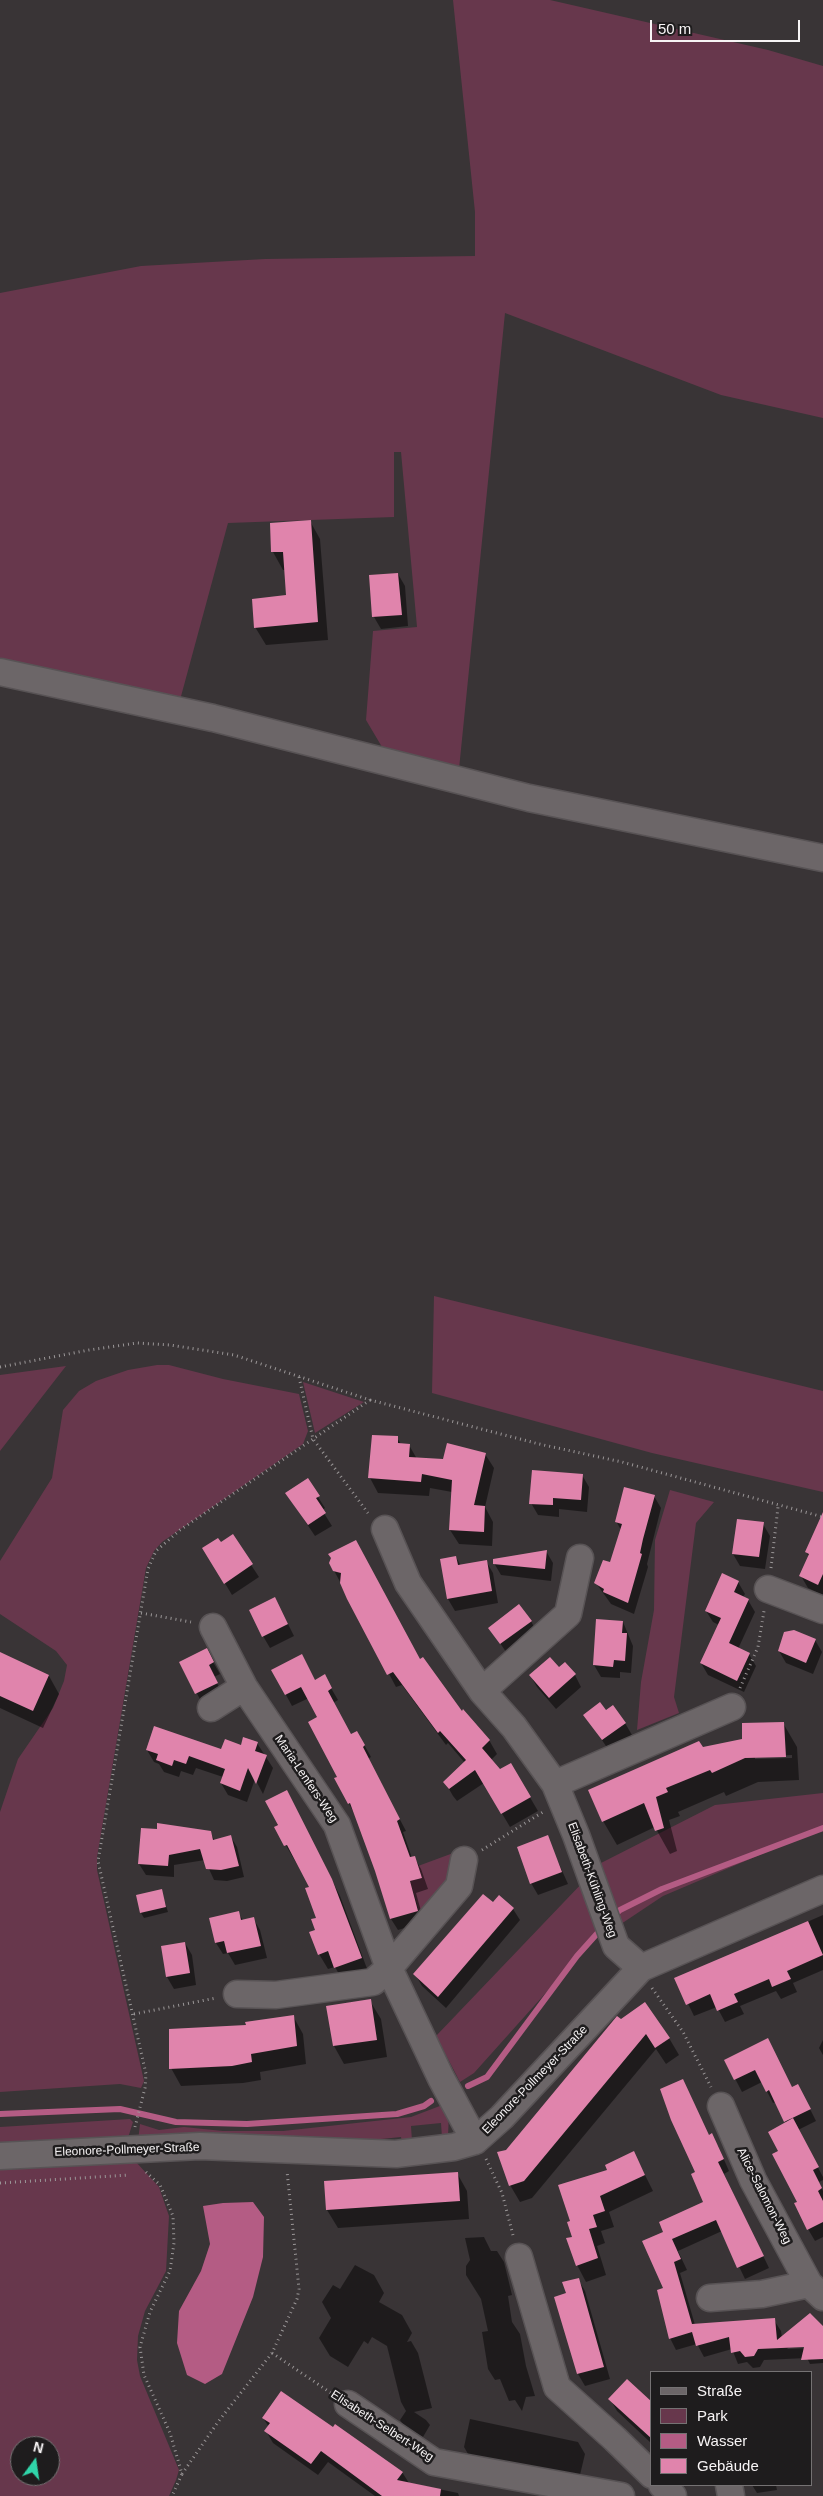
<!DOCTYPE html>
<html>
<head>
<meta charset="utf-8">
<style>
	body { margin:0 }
	#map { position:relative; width:823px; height:2496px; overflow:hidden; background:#393436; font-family:Arial,sans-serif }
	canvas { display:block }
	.legend { position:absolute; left:650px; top:2371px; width:162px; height:115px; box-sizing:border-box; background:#1e1c1d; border:1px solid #757273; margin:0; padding:6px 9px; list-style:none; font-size:15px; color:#f7f4f5 }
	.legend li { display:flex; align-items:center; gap:10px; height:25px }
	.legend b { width:25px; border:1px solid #757273 }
	.north { position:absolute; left:10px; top:2436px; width:50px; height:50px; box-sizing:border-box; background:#1e1c1d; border:1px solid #757273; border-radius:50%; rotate:14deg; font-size:14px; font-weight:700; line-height:20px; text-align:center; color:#f7f4f5 }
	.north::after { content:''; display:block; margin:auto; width:18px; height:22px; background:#30d4a9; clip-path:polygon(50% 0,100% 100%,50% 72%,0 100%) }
	.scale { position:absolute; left:650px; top:20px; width:150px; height:22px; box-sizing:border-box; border:2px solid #f7f4f5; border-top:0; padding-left:6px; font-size:15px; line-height:18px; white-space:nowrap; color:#f7f4f5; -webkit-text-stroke:4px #1e1c1d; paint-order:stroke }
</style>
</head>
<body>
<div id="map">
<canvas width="823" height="2496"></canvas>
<ul class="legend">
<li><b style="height:6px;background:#6c6668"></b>Straße</li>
<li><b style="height:14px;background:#67374c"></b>Park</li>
<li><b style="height:14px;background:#b45c84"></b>Wasser</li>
<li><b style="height:14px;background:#e084ac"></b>Gebäude</li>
</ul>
<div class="north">N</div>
<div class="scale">50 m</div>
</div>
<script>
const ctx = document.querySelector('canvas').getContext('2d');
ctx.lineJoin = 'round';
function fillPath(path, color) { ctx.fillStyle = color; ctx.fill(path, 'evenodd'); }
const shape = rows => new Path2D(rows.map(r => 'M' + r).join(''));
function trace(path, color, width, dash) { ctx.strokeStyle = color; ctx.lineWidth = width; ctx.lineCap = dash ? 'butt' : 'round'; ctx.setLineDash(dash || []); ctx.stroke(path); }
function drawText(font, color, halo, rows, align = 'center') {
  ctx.font = font + ' Arial,sans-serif'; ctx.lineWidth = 5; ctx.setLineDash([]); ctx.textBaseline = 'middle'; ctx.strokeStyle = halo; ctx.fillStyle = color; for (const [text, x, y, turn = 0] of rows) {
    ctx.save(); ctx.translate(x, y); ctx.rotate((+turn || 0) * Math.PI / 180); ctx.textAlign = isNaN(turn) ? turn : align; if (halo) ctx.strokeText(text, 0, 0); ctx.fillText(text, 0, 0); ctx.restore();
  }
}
fillPath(shape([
	[453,0,550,0,768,50,823,66,823,418,721,395,505,313,459,769,382,747,366,720,373,631,417,627,401,452,394,452,394,517,228,523,180,700,0,664,0,293,141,266,265,259,475,256,475,212],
	[434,1296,823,1391,823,1492,652,1453,432,1393],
	[157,1365,169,1365,223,1379,299,1394,308,1431,303,1444,162,1542,154,1551,146,1568,97,1857,97,1870,144,2081,141,2088,120,2084,0,2092,0,1812,18,1759,53,1708,64,1681,67,1665,56,1651,0,1614,0,1561,52,1478,63,1410,79,1391,96,1381,128,1370],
	[66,1366,0,1451,0,1375],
	[303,1382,364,1402,315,1433],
	[670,1490,714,1502,696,1523,674,1697,679,1713,637,1730,641,1682,654,1610,655,1540],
	[823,1793,823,1828,663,1896,621,1924,601,1863,715,1805],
	[456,1852,451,1885,419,1911,410,1881,422,1878,418,1866],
	[585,1880,602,1930,474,2073,460,2082,436,2036],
	[445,2104,449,2112,448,2137,442,2138,441,2123,411,2126,412,2141,402,2143,401,2137,323,2145,138,2141,140,2124,159,2130,184,2127,223,2131,283,2131,411,2117],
	[130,2119,133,2122,127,2141,0,2148,0,2127],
	[136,2162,159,2187,169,2216,166,2271,145,2311,138,2336,137,2360,140,2376,179,2470,176,2480,169,2496,0,2496,0,2169],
	[20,2446,50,2446,50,2476,20,2476]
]), '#67374c');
fillPath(shape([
	[253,2202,264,2217,263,2257,253,2297,222,2374,205,2384,187,2375,177,2343,179,2311,201,2271,210,2244,203,2206,223,2203]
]), '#b45c84');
fillPath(shape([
	[310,521,320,539,328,640,266,645,255,627,287,597,286,570,283,570,273,552],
	[398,574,405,586,408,626,381,629,374,617,370,576],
	[373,1436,397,1438,401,1444,409,1445,417,1459,444,1460,485,1454,494,1468,485,1507,493,1522,492,1546,459,1544,450,1530,452,1492,430,1488,429,1496,378,1493,370,1478],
	[582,1475,589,1487,587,1512,559,1509,559,1517,538,1515,531,1503],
	[654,1496,661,1508,647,1564,648,1567,634,1614,611,1604,596,1583,611,1564,621,1530,616,1521],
	[318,1497,325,1508,322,1510,332,1526,315,1536,294,1505],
	[763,1524,770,1536,765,1569,740,1566,733,1554],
	[232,1536,259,1577,232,1595,211,1560,221,1544],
	[823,1543,823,1595,808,1588,801,1576,809,1557,806,1552],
	[546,1551,553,1563,551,1581,501,1575,494,1563],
	[456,1557,461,1566,486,1561,493,1573,498,1603,455,1611,448,1599],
	[332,1559,462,1712,489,1740,497,1754,491,1760,500,1771,511,1765,538,1811,510,1827,484,1783,457,1801,453,1796,445,1782,465,1763,448,1743,446,1745,402,1685,396,1687,330,1563],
	[738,1582,745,1594,743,1597,748,1600,755,1612,738,1649,749,1654,756,1666,744,1692,708,1675,701,1663,719,1625,713,1622,706,1611],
	[281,1610,294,1636,270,1648,263,1636],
	[598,1620,623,1622,633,1646,631,1673,620,1672,620,1678,601,1677,594,1665],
	[531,1621,537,1633,508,1655,490,1628],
	[815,1640,822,1652,813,1674,786,1663,779,1651],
	[0,1653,49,1676,59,1694,43,1728,0,1708],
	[213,1662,220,1674,214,1677,223,1695,203,1705,181,1663],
	[559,1669,575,1675,581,1687,556,1709,537,1687,530,1675],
	[273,1671,315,1681,331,1688,338,1700,333,1703,351,1735,357,1732,371,1757,368,1759,406,1831,403,1832,412,1858,414,1857,421,1869,428,1889,416,1893,424,1922,398,1930,391,1919,376,1870,355,1815,336,1779,339,1777,319,1718,309,1698,292,1706],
	[606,1712,625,1723,632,1735,610,1752,585,1715],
	[783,1723,797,1747,799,1780,758,1782,726,1796,724,1792,678,1812,680,1816,669,1820,677,1851,670,1854,655,1827,617,1845,603,1821,702,1749,743,1740],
	[792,1755,792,1758,755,1759,755,1757],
	[257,1743,273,1768,263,1794,255,1779,247,1802,228,1795,221,1783,223,1777,196,1768,193,1775,181,1771,179,1777,164,1772,159,1764,154,1762,147,1750,222,1750],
	[295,1807,340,1896,369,1974,344,1983,335,1967,328,1969,319,1954,318,1918,311,1888,275,1827],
	[158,1831,210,1832,215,1841,231,1837,237,1847,244,1877,227,1881,214,1880,205,1860,174,1865,174,1877,146,1875,139,1864],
	[547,1837,568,1884,538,1895,531,1883],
	[161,1890,168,1912,144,1918,141,1913],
	[493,1904,513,1909,520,1920,446,2008,422,1986,415,1974],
	[238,1913,243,1920,253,1918,260,1930,267,1958,235,1965,228,1953,223,1954,216,1943],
	[823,1915,823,1970,793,1983,797,1992,781,1999,776,1991,740,2006,744,2014,725,2022,717,2007,694,2016,676,1979],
	[185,1943,192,1955,196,1985,174,1989,167,1977],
	[370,2001,381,2019,387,2057,344,2064,334,2046,328,2007],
	[293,2016,303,2034,306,2064,260,2072,261,2080,243,2083,181,2086,171,2068,247,2026],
	[617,2018,669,2038,679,2055,666,2064,656,2049,532,2198,520,2202,510,2185,507,2151],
	[768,2040,792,2088,804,2097,816,2121,798,2130,823,2177,823,2180,819,2182,823,2191,823,2237,815,2241,808,2229,780,2151,786,2123,776,2102,773,2103,762,2082,742,2092,726,2061],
	[823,2040,823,2055,819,2048],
	[683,2080,709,2136,718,2146,729,2171,724,2174,769,2268,745,2279,722,2231,678,2251,687,2270,680,2273,695,2325,774,2320,781,2331,782,2338,823,2328,823,2363,810,2364,807,2358,764,2360,760,2367,753,2368,747,2362,738,2364,732,2349,704,2357,697,2344,676,2350,670,2338,665,2289,665,2232,705,2203,697,2173],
	[810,2345,810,2348,787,2349,790,2346],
	[634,2153,653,2191,609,2212,614,2227,601,2231,605,2243,597,2246,606,2275,586,2282,577,2265,572,2221,608,2170],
	[457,2173,467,2191,469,2219,338,2228,327,2210],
	[484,2237,491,2251,497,2251,504,2262,512,2295,508,2296,512,2322,520,2334,526,2366,535,2396,526,2397,522,2411,515,2400,509,2401,500,2379,495,2380,488,2369,482,2332,488,2331,481,2299,466,2275,466,2266,470,2260,465,2238],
	[355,2265,374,2275,384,2293,379,2302,402,2315,412,2333,407,2342,411,2341,418,2353,432,2408,414,2412,426,2420,430,2425,423,2437,404,2426,400,2420,406,2411,401,2402,387,2346,372,2337,368,2344,364,2341,348,2367,330,2356,319,2338,331,2318,322,2302,333,2285,340,2289],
	[578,2279,585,2291,610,2379,585,2386,578,2374],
	[610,2399,652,2406,652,2444,617,2411],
	[263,2418,334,2428,402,2472,409,2483,458,2493,459,2496,375,2496,328,2462,318,2475,273,2443,266,2431,269,2427],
	[470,2419,578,2442,585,2454,579,2479,516,2463,514,2469,471,2459,464,2447],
	[752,2485,776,2485,777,2490,757,2493]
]), '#0007');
trace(shape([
	[613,1917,620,1910,662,1889,823,1828],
	[468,2086,487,2077,577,1956,603,1927],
	[0,2114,120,2109,176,2122,247,2124,397,2114,424,2106,431,2101]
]), '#b45c84', 6);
fillPath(shape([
	[311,520,318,622,254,628,252,599,286,595,283,552,271,552,270,523],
	[398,573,402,615,372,617,369,575],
	[372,1435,398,1436,398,1443,410,1444,409,1457,443,1459,447,1443,486,1453,474,1505,485,1506,484,1532,449,1530,452,1480,422,1474,421,1482,368,1478],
	[532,1470,583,1474,581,1500,553,1498,553,1505,529,1504],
	[308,1478,320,1496,316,1498,326,1513,308,1525,285,1493],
	[624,1487,655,1495,643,1539,640,1553,642,1554,628,1603,603,1592,604,1589,594,1583,603,1560,610,1562,622,1524,615,1522],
	[823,1512,823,1574,818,1585,799,1576,809,1554,805,1552],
	[737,1519,764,1522,759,1557,732,1554],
	[233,1534,253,1564,224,1584,202,1548,218,1538,221,1542],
	[356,1540,420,1659,423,1657,462,1711,463,1709,490,1740,482,1748,500,1769,511,1763,531,1797,501,1814,475,1770,449,1789,443,1782,466,1760,440,1731,438,1733,393,1672,387,1675,347,1599,340,1583,341,1573,333,1571,329,1563,331,1558,328,1554],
	[547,1550,545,1569,493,1564,493,1559],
	[456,1556,458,1565,487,1560,492,1591,447,1599,440,1559],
	[722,1573,739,1581,734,1592,749,1599,729,1643,750,1653,737,1681,700,1663,721,1618,705,1611],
	[275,1597,288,1624,262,1637,249,1610],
	[519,1604,532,1621,500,1644,488,1628],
	[596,1619,623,1621,622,1633,627,1633,625,1661,614,1660,613,1667,593,1665],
	[794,1630,816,1639,806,1663,778,1651,784,1632],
	[207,1648,214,1662,209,1665,218,1683,195,1694,179,1662],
	[0,1652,49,1675,33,1711,0,1696],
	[302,1654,315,1680,325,1674,332,1688,328,1691,351,1734,357,1731,365,1745,363,1747,400,1819,397,1821,410,1857,415,1856,422,1878,410,1881,418,1911,390,1919,375,1871,350,1803,348,1804,334,1778,337,1777,308,1722,317,1717,301,1687,285,1695,271,1670],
	[550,1657,559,1667,565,1662,576,1674,549,1698,529,1675],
	[600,1702,606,1710,613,1705,626,1723,602,1740,583,1715],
	[784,1722,786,1757,745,1758,712,1773,710,1770,666,1788,668,1792,656,1797,664,1828,655,1831,644,1803,602,1822,588,1790,699,1741,703,1747,742,1739,742,1723],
	[154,1726,221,1749,225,1739,241,1745,243,1737,258,1742,255,1751,267,1755,256,1784,248,1768,240,1791,220,1783,225,1769,189,1756,186,1764,174,1760,172,1766,156,1760,158,1754,146,1750],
	[287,1790,332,1879,362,1958,334,1968,328,1951,318,1955,309,1932,315,1930,311,1919,316,1918,305,1888,309,1887,287,1845,284,1846,274,1827,278,1825,265,1801],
	[157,1823,211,1831,213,1840,231,1835,239,1866,221,1870,206,1869,200,1849,169,1855,168,1866,138,1864,141,1828,157,1829],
	[548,1835,562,1872,530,1884,517,1847],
	[162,1889,166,1907,140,1913,136,1895],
	[483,1894,493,1902,499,1895,514,1908,438,1997,413,1974],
	[239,1911,241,1920,254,1917,261,1946,227,1953,224,1941,215,1943,209,1918],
	[808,1921,823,1955,787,1971,791,1979,772,1987,769,1979,734,1994,738,2002,717,2011,710,1994,686,2005,674,1978],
	[185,1942,190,1973,166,1977,161,1946],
	[371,1999,377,2040,333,2046,326,2006],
	[645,2002,670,2038,655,2048,646,2034,524,2181,509,2186,497,2152,506,2150,617,2016,621,2019],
	[294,2015,297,2046,251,2054,252,2062,232,2066,169,2069,169,2029,246,2025,245,2022],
	[768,2038,792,2087,798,2084,811,2109,784,2122,769,2090,766,2092,755,2070,734,2080,724,2060],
	[683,2079,709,2135,712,2133,724,2159,718,2162,764,2256,737,2268,716,2220,672,2239,681,2259,674,2262,692,2324,775,2318,777,2340,810,2313,823,2326,823,2359,801,2360,804,2347,758,2349,754,2356,745,2357,740,2351,731,2353,729,2337,696,2346,692,2332,669,2339,657,2290,663,2288,642,2241,663,2232,659,2222,703,2202,691,2174,695,2172,671,2120,660,2089],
	[793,2118,819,2167,813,2170,822,2188,818,2191,823,2201,823,2222,807,2230,794,2203,797,2202,772,2154,778,2151,768,2132],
	[634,2151,645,2175,600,2196,605,2211,593,2215,597,2227,589,2229,598,2258,576,2266,566,2238,572,2237,567,2222,570,2221,558,2185,607,2170,605,2165],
	[458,2172,460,2201,326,2210,324,2181],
	[579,2278,604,2367,577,2374,554,2297,566,2293,562,2282],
	[627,2379,652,2402,652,2439,608,2399],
	[281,2391,333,2427,335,2424,403,2472,397,2480,441,2489,440,2496,382,2496,321,2451,311,2464,264,2431,270,2423,262,2418]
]), '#e084ac');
const minor = shape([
	[0,672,213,718,529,798,823,858],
	[385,1529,408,1583,482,1691,514,1727,555,1784,576,1835,616,1946,641,1968],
	[768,1589,823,1610],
	[213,1627,244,1687,337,1825,389,1968,441,2078,475,2141],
	[482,1691,568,1614,580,1558],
	[211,1708,244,1687],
	[555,1784,732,1707],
	[237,1994,276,1995,373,1982,389,1968,459,1886,464,1860],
	[721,2106,753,2180,809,2284,823,2297],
	[0,2156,200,2146,396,2154,454,2147,475,2141,502,2117,641,1968,823,1889],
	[519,2257,557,2387,615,2439,652,2475],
	[710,2298,762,2294,809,2284],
	[348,2404,434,2462,621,2496],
	[662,2485,673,2496],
	[729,2485,731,2496]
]);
trace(minor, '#585355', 29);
trace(shape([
	[0,1367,89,1350,137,1343,170,1345,234,1355,370,1400,180,1530,156,1551,148,1569,98,1861,146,2074,145,2088,135,2127],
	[299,1377,313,1439,368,1513],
	[370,1400,539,1444,622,1462,823,1517],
	[771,1568,778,1507],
	[141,1613,191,1622],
	[740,1688,758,1647,764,1611],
	[482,1850,543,1812],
	[652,1988,683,2032,711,2087],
	[134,2014,216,1998],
	[486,2159,502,2193,513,2235],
	[146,2172,160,2185,173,2216,174,2243,170,2271,150,2312,140,2347,144,2375,170,2433,182,2474,172,2496],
	[0,2183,129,2175],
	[272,2353,331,2393],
	[182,2474,218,2422,272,2353,297,2299,299,2289,287,2171]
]), '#9b9798', 3, [1, 4]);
trace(minor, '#6c6668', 26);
drawText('12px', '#f7f4f5', '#1e1c1d', [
	["Maria-Lenfers-Weg",306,1779,56],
	["Elisabeth-Kühling-Weg",592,1880,70],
	["Eleonore-Pollmeyer-Straße",535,2080,-46],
	["Eleonore-Pollmeyer-Straße",127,2150,-2],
	["Alice-Salomon-Weg",764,2196,63],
	["Elisabeth-Selbert-Weg",382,2426,33]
]);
</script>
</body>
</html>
